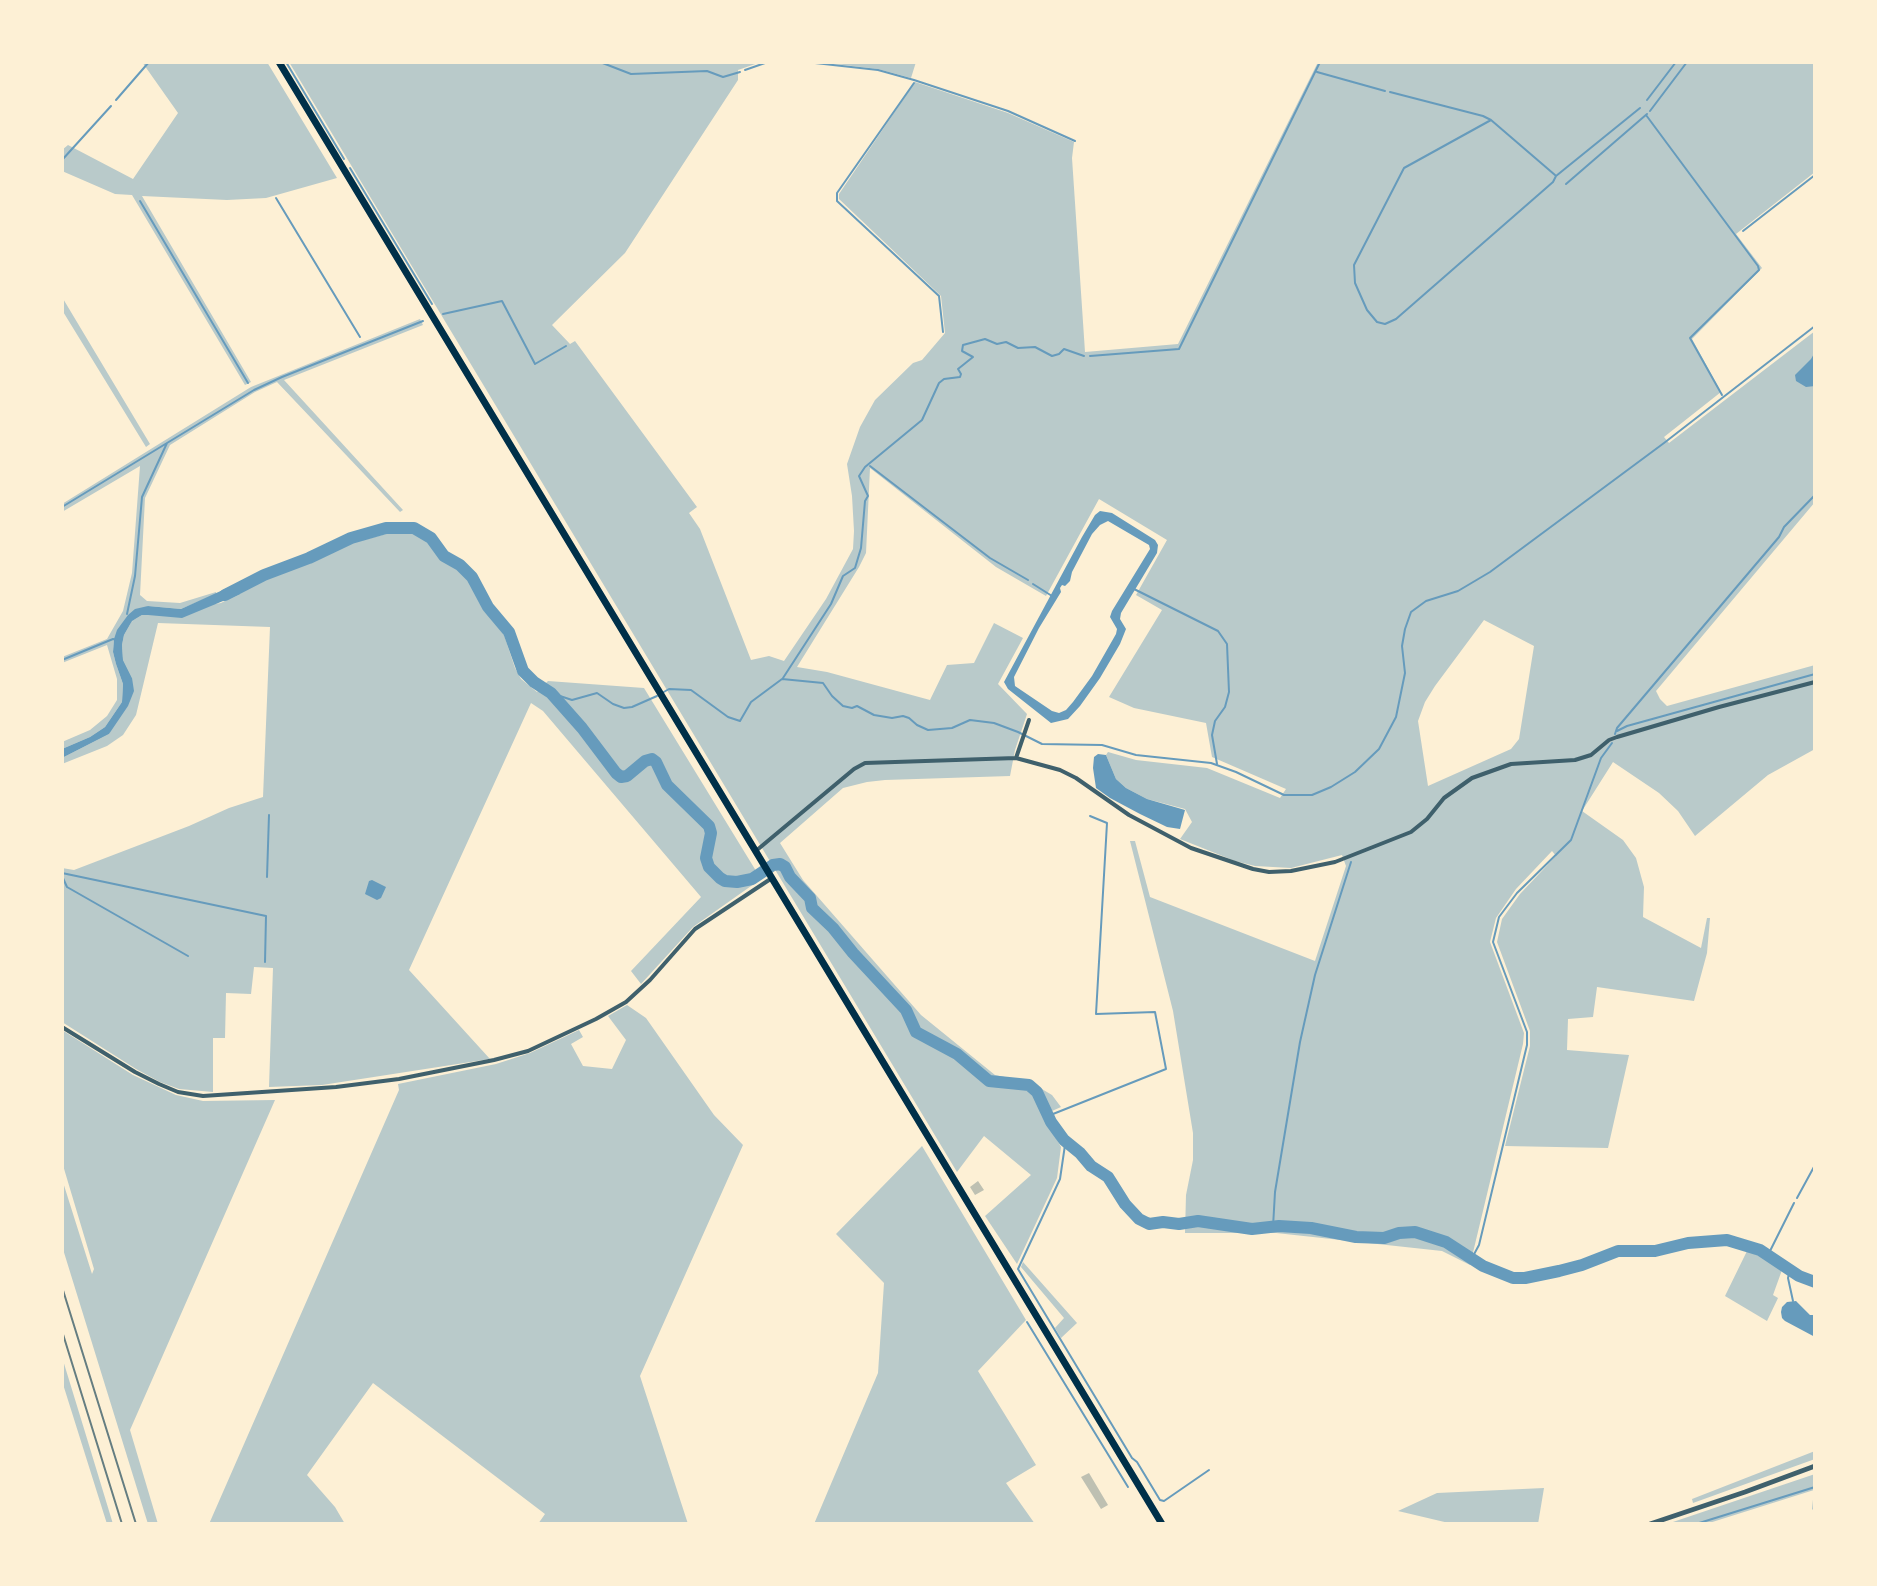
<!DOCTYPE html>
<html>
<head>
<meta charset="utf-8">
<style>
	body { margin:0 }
	#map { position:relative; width:1877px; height:1586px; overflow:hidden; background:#fdf0d5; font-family:Signika,sans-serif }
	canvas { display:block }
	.frame { position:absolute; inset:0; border:64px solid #fdf0d5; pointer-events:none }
</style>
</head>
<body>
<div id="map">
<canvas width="1877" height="1586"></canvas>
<div class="frame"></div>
</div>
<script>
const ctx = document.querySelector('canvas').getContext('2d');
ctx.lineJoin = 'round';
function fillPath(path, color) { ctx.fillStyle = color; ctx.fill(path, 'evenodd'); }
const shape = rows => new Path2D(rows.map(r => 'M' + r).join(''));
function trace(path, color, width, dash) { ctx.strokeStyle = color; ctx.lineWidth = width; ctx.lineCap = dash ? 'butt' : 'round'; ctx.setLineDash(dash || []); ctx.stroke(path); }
fillPath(shape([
	[142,62,267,62,337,178,266,198,227,200,142,196,251,382,245,385,132,195,115,194,62,171,62,150,68,145,133,179,178,113],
	[289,62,761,62,738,70,738,80,625,253,552,325,570,344,575,341,697,507,689,513,700,529,751,660,769,656,784,661,826,599,853,549,854,531,852,496,847,464,860,427,875,400,913,363,922,360,945,333,941,296,839,199,839,194,915,82,1008,113,1074,142,1072,158,1085,352,1178,344,1318,62,1815,62,1815,172,1736,234,1762,268,1692,339,1721,392,1664,437,1669,443,1815,331,1815,502,1656,691,1660,699,1667,706,1815,665,1815,749,1768,775,1695,836,1678,811,1659,793,1613,762,1582,811,1623,840,1636,858,1644,887,1643,917,1701,948,1707,918,1710,918,1707,953,1694,1001,1597,987,1593,1017,1568,1019,1567,1050,1629,1055,1608,1148,1505,1146,1530,1046,1530,1031,1497,942,1502,919,1520,894,1556,856,1552,851,1516,889,1496,918,1490,942,1524,1033,1523,1044,1470,1265,1442,1251,1276,1233,1185,1233,1186,1195,1193,1160,1193,1133,1173,1011,1130,841,1135,841,1150,897,1315,961,1346,866,1342,855,1291,868,1255,866,1235,861,1180,839,1192,822,1185,809,1147,799,1126,788,1116,779,1106,755,1108,752,1136,760,1207,768,1280,798,1286,789,1212,757,1206,723,1134,708,1109,697,1162,610,1136,595,1167,540,1099,499,1046,596,996,567,870,468,866,553,859,567,797,667,827,672,930,700,947,665,974,663,994,623,1023,638,998,684,1027,714,1015,750,1010,776,885,780,867,782,843,788,780,843,803,880,921,1015,995,1075,1030,1082,1052,1095,1061,1107,1043,1115,1061,1147,1057,1178,1017,1264,985,1216,1031,1175,984,1136,957,1172],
	[1484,620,1534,646,1519,739,1511,749,1428,786,1418,721,1425,702,1435,686],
	[818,62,916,62,911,78,878,69],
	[62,297,150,444,146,447,62,310],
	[420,319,423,325,284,380,403,510,400,512,277,382,255,392,170,445,145,498,140,595,147,601,180,603,216,592,216,594,181,609,148,606,114,639,113,652,116,664,123,684,122,702,105,727,90,737,62,749,62,742,90,730,107,716,117,700,117,679,107,645,62,663,62,657,107,639,123,611,132,573,140,466,62,512,62,504,251,387],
	[411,532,429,542,441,558,458,568,469,580,484,611,493,619,504,635,515,668,521,679,537,692,548,681,644,688,761,879,693,927,641,984,631,971,701,897,543,711,531,703,409,970,490,1059,322,1085,269,1087,273,968,254,967,251,994,226,993,225,1038,213,1038,213,1092,179,1089,160,1082,136,1069,62,1022,62,868,74,870,189,826,229,808,263,797,270,627,158,623,136,715,123,735,107,746,62,764,62,758,109,734,132,678,123,660,122,645,124,635,132,621,142,615,221,603,266,579,312,562,352,543,386,534],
	[627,1005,646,1018,714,1115,743,1145,640,1376,688,1524,538,1524,545,1514,373,1383,307,1475,335,1507,345,1524,209,1524,399,1090,398,1084,496,1064,530,1053,579,1030,583,1037,571,1044,583,1066,612,1069,626,1040,608,1016],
	[62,1030,133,1075,176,1095,203,1101,275,1100,130,1430,158,1524,148,1524,62,1246,62,1179,92,1274,94,1269,62,1162],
	[922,1146,1026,1320,978,1371,1036,1465,1006,1483,1035,1524,814,1524,878,1373,884,1283,836,1234],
	[1747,1251,1765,1258,1782,1270,1773,1295,1778,1298,1767,1321,1725,1296],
	[1023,1262,1077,1323,1061,1338,1055,1328,1064,1318,1021,1267],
	[62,1357,85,1432,113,1524,107,1524,62,1381],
	[1815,1451,1815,1459,1693,1503,1692,1499],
	[1815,1474,1815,1512,1812,1509,1814,1490,1706,1524,1667,1524],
	[1544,1488,1538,1524,1453,1524,1398,1511,1437,1493]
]), '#b9caca');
fillPath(shape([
	[1815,352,1815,386,1806,387,1796,381,1795,375,1811,359],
	[1100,511,1112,513,1155,540,1158,545,1157,553,1121,613,1120,619,1126,629,1120,644,1100,678,1080,706,1068,719,1051,723,1008,689,1004,682,1082,537,1095,515],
	[1108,521,1149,545,1150,549,1112,611,1110,617,1117,629,1116,634,1092,676,1073,702,1066,710,1059,713,1052,711,1015,686,1014,677,1039,628,1061,592,1060,588,1062,585,1065,586,1070,581,1072,572,1092,534,1100,525],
	[236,584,240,594,182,618,148,615,142,615,132,621,124,635,122,645,123,660,132,678,134,691,128,706,109,734,62,758,62,749,90,737,105,727,122,702,123,684,116,664,113,652,114,639,117,630,128,615,135,609,148,606,181,609],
	[1098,754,1106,755,1116,779,1126,788,1147,799,1185,810,1180,829,1167,827,1140,814,1110,798,1096,788,1093,768,1094,757],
	[372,880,386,887,381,898,377,900,365,894,369,881],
	[1796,1301,1810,1315,1815,1315,1815,1337,1785,1321,1782,1318,1781,1312,1782,1307,1787,1302]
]), '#669bbc');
trace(shape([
	[286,62,344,159],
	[600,62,631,74,707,71,723,77,740,72],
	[806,62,878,70,914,80,1008,111,1075,141],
	[745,70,765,63,778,62],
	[1317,72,1385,91],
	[914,83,837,193,837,201,939,296,943,332],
	[1390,92,1483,116,1491,120,1555,175],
	[116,100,149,62],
	[1647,100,1676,62],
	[1650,111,1687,62],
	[1646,115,1758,266,1759,270,1690,338,1722,395],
	[1491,120,1404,168,1354,265,1355,283,1367,310,1377,322,1385,324,1396,319,1553,182,1556,176,1640,108],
	[62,160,111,106],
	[350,168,432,304],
	[1566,184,1647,114],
	[276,198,360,337],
	[140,201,248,383],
	[1743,231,1815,175],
	[443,314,502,301,535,364,566,346],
	[1090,356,1179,349,1320,62],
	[870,466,990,558,1028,580],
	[62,507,254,390,282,377,423,321],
	[1033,584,1052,596],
	[1134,589,1218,631,1227,644,1229,692,1225,707,1215,721,1212,735,1217,764],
	[127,614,135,576,142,497,167,443],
	[62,660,113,639,117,640],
	[783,678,831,604,843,576,855,568,861,548,865,501,868,496,859,476,865,467,922,420,939,383,944,379,960,377,961,374,958,369,973,357,962,351,963,345,985,339,997,344,1006,342,1018,348,1035,347,1052,356,1059,354,1064,349,1084,356],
	[551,693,572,700,597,693,613,704,624,708,632,707,657,696],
	[662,693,669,689,691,690,728,717,740,721,751,702,782,679,823,683,832,696,843,706,852,708,857,706,874,715,892,718,903,716,909,718,917,725,928,730,952,728,970,720,994,723,1018,732,1042,744,1102,745,1136,755,1211,763,1236,772,1284,795,1312,795,1331,787,1355,772,1379,749,1396,717,1405,673,1402,646,1405,629,1411,612,1426,601,1458,591,1490,572,1664,443,1815,326],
	[1617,731,1627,726,1815,674],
	[1615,734,1617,728,1779,537,1784,527,1815,495],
	[62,873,266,916,265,962],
	[62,876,67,887,188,956],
	[267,877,269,815],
	[1048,1116,1166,1069,1155,1012,1096,1014,1107,823,1090,816],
	[1064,1140,1065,1145,1060,1179,1018,1269,1132,1458,1137,1462,1160,1500,1164,1501,1209,1470],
	[1797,1198,1815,1165],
	[1273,1227,1275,1192,1300,1042,1315,975,1351,862],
	[1768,1255,1794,1203],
	[1472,1258,1479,1245,1527,1045,1527,1032,1493,942,1499,917,1517,893,1571,840,1601,758,1612,743],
	[1790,1270,1788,1278,1793,1301],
	[1027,1322,1128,1487],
	[1696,1524,1815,1487]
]), '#669bbc', 2);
trace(shape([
	[225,595,264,575,309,558,351,538,386,528,414,528,431,538,444,556,460,565,472,577,488,607,509,632,523,671,534,682,551,693,582,728,616,773,621,777,627,776,645,761,652,759,656,762,667,785,709,826,711,833,706,858,709,867,720,878,725,881,737,882,752,879,773,865,780,864,785,867,790,877,810,898,812,908,833,928,853,953,906,1010,916,1032,957,1054,989,1081,1029,1085,1037,1092,1051,1122,1064,1140,1080,1153,1091,1166,1108,1177,1125,1204,1139,1219,1149,1224,1163,1222,1179,1224,1198,1221,1252,1229,1279,1226,1311,1228,1356,1237,1384,1238,1399,1233,1415,1232,1446,1242,1483,1266,1513,1278,1525,1278,1559,1271,1582,1265,1618,1251,1655,1251,1688,1243,1727,1240,1760,1250,1799,1276,1815,1282]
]), '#669bbc', 12);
fillPath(shape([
	[978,1181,984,1190,975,1195,970,1187],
	[1089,1473,1108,1505,1101,1509,1081,1477]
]), '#bec0b2');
trace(shape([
	[1016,758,1029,720],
	[757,850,854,769,865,763,1016,758,1060,770,1076,778,1129,815,1191,848,1253,869,1269,872,1291,871,1335,862,1411,832,1427,819,1444,798,1472,778,1511,764,1575,760,1591,755,1609,740,1617,737,1719,707,1815,682],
	[62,1027,135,1072,159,1084,178,1092,203,1096,336,1087,399,1079,494,1060,528,1051,596,1019,626,1002,650,980,695,929,772,878]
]), '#3f606c', 4);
trace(shape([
	[1650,1524,1745,1492,1815,1466]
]), '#3f606c', 5);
trace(shape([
	[279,62,1162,1524]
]), '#003049', 7);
trace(shape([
	[62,1287,136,1524],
	[62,1331,122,1524]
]), '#657d81', 2);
</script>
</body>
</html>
